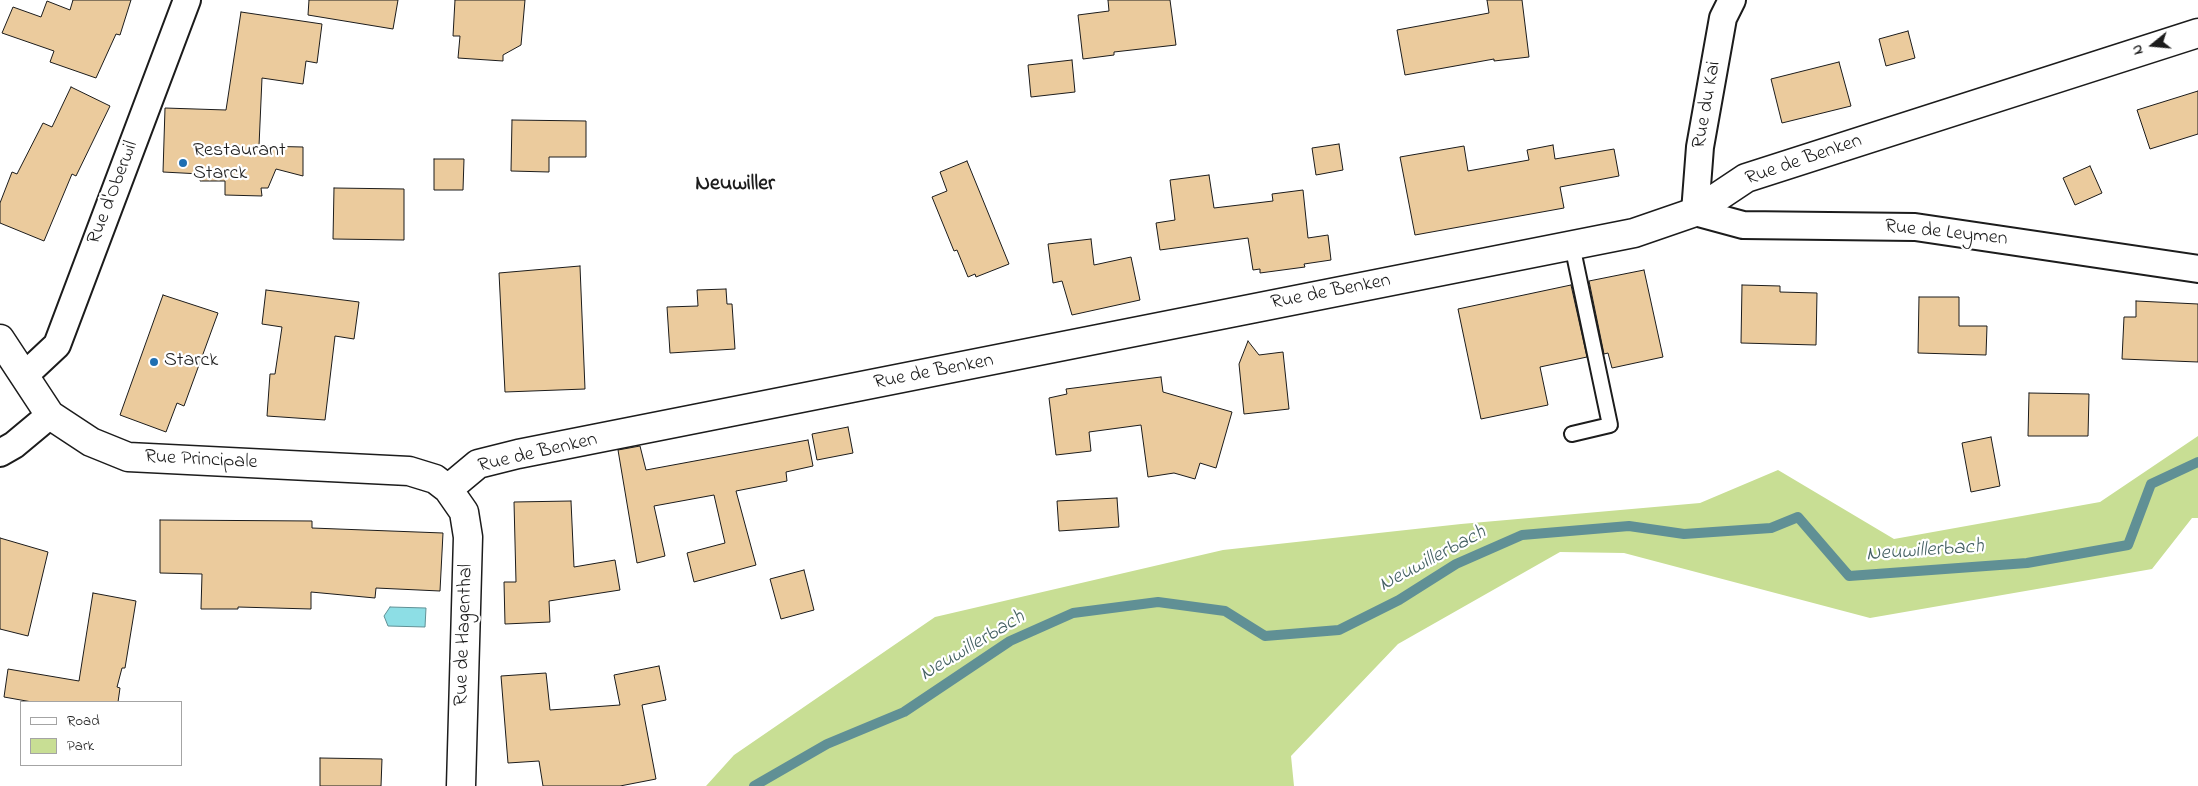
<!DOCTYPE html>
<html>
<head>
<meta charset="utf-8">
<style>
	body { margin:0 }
	#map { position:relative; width:2198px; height:786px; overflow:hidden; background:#fff; font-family:"Indie Flower",sans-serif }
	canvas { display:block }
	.legend { position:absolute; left:20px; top:701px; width:162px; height:65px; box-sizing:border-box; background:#fff; border:1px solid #a4a4a4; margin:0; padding:6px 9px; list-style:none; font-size:15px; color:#1c1c1c }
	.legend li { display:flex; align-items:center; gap:10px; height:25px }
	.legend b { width:25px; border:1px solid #a4a4a4 }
	.north { position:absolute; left:2128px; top:20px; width:50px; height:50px; -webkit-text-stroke:4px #fff; paint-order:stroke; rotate:253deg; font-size:14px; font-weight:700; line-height:20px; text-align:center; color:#1c1c1c }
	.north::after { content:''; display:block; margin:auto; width:18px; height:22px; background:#1c1c1c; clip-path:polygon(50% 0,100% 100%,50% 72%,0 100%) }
</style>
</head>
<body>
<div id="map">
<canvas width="2198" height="786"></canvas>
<ul class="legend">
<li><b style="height:6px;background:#fff"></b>Road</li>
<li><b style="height:14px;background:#c8de94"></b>Park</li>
</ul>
<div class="north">N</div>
</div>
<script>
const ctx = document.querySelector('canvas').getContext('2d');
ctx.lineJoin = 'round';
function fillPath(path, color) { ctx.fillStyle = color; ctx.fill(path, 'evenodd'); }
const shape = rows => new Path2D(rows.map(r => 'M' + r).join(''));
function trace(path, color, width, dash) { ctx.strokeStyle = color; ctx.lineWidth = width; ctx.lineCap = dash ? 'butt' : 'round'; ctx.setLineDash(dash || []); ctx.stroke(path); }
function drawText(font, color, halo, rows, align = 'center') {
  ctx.font = font + ' "Indie Flower",sans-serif'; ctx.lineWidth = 4.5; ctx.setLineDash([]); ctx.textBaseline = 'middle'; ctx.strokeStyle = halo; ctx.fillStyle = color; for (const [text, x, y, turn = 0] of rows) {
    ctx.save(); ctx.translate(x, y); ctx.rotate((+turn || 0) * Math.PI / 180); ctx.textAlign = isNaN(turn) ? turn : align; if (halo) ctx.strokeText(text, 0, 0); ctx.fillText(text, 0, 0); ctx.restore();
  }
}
fillPath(shape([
	[2198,436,2198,518,2192,518,2152,569,1870,618,1624,553,1560,552,1398,644,1291,756,1294,786,706,786,734,755,935,617,1223,550,1461,524,1700,503,1778,470,1894,539,2100,502]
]), '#c8de94');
const water = shape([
	[390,607,426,608,425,627,388,626,384,616,390,607]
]);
fillPath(water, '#8ddee5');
trace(water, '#609095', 1);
trace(shape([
	[754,786,827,744,904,712,1010,641,1073,613,1158,602,1225,611,1265,636,1339,630,1399,600,1456,564,1522,535,1629,526,1684,534,1771,528,1798,517,1849,576,2027,563,2128,545,2151,484,2198,462]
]), '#609095', 10);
const building = shape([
	[73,0,131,0,120,35,116,34,96,78,50,62,54,51,2,33,13,7,41,17,47,1,70,10,73,0],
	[309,0,398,0,393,29,308,15,309,0],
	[455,0,525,0,521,45,503,55,503,61,458,58,460,36,453,36,455,0],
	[1108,0,1170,0,1176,45,1114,52,1114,55,1083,59,1078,15,1109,11,1108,0],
	[1487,0,1522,0,1529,57,1494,61,1494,59,1405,75,1397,30,1489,13,1487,0],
	[241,12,322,24,317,63,306,61,303,84,262,78,259,146,303,147,303,176,276,169,268,188,261,188,262,196,225,195,225,181,200,181,201,174,163,172,165,108,226,110,241,12],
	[1908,31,1915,58,1886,66,1879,39,1908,31],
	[1072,60,1075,92,1031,97,1028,65,1072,60],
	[1839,62,1851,106,1782,123,1771,79,1839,62],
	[71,87,110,106,76,176,72,174,44,241,0,223,0,203,12,172,17,174,43,123,52,127,71,87],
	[2198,91,2198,134,2150,149,2137,110,2198,91],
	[512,120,586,121,586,157,549,157,549,172,511,171,512,120],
	[1339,144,1343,170,1316,175,1312,148,1339,144],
	[1553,145,1555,159,1614,149,1619,176,1560,187,1564,208,1415,235,1400,157,1464,146,1468,171,1529,160,1527,150,1553,145],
	[434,159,464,159,463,190,434,190,434,159],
	[967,161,1009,264,976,277,975,274,968,277,957,250,954,251,932,197,947,191,940,172,967,161],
	[2090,166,2102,193,2075,205,2063,178,2090,166],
	[1209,175,1214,208,1273,201,1272,194,1303,190,1308,238,1328,235,1331,260,1304,264,1305,267,1260,273,1260,269,1253,270,1248,238,1160,250,1156,223,1175,220,1170,180,1209,175],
	[334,188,404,189,404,240,333,239,334,188],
	[1091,239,1094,265,1131,257,1140,300,1072,315,1062,281,1053,283,1048,244,1091,239],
	[580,266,585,389,505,392,499,273,580,266],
	[1644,270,1663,357,1612,368,1608,353,1604,354,1589,281,1644,270],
	[1571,285,1587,357,1540,367,1548,405,1481,419,1458,309,1571,285],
	[1742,285,1780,286,1780,292,1817,293,1816,345,1741,343,1742,285],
	[726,289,727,304,732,304,735,349,670,353,667,307,698,306,697,290,726,289],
	[266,290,359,302,354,339,335,336,325,420,267,416,270,374,275,374,282,327,262,324,266,290],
	[163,295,218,313,184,406,177,403,166,432,120,415,163,295],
	[1919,297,1959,297,1959,326,1987,326,1986,355,1918,353,1919,297],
	[2136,301,2198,304,2198,362,2122,359,2124,317,2136,317,2136,301],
	[1248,341,1259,355,1283,352,1289,409,1244,414,1239,364,1248,341],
	[1161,377,1163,392,1232,412,1216,468,1200,463,1195,479,1174,473,1148,477,1141,425,1089,432,1091,451,1056,455,1049,398,1067,394,1066,389,1161,377],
	[2029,393,2089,394,2088,436,2028,436,2029,393],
	[848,427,853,453,817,460,812,434,848,427],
	[1991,437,2000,486,1971,492,1962,443,1991,437],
	[808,440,813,466,786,472,787,481,736,491,756,565,694,582,687,553,725,543,714,495,654,506,665,556,637,563,618,450,640,446,646,470,808,440],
	[1117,498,1119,527,1059,531,1057,501,1117,498],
	[571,501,574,567,615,560,620,590,549,601,550,622,505,624,504,582,516,582,514,502,571,501],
	[160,520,312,521,312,528,443,533,440,591,376,588,375,598,311,592,311,609,238,607,238,609,201,609,202,574,160,573,160,520],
	[0,538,48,552,28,636,0,629,0,538],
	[804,570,814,610,781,619,770,579,804,570],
	[93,593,136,601,125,668,122,668,117,687,120,688,118,702,32,702,4,697,8,669,79,681,93,593],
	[659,666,666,700,642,705,656,779,620,786,543,786,539,761,508,763,501,676,546,673,550,710,620,705,614,675,659,666],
	[320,758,382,759,381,786,320,786,320,758]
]);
fillPath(building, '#ebcb9d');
trace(building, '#1c1c1c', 1);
const lane = shape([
	[1572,245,1610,425,1572,434]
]);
const street = shape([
	[1732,0,1723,18,1700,147,1695,212,1743,225,1915,227,2198,269],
	[25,375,57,345,187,0],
	[0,453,14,445,50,415]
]);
const secondary = shape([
	[0,339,50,415,91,442,128,457,409,471,435,479,448,489,464,512,468,537,461,786],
	[448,489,478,464,518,454,1634,233,1695,212,1746,178,2198,33]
]);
trace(lane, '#1c1c1c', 18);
trace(street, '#1c1c1c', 30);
trace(secondary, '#1c1c1c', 31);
trace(lane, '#fff', 14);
trace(street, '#fff', 26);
trace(secondary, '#fff', 28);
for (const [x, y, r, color] of [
	[183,163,5,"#1f6fb2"],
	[154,362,5,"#1f6fb2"]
]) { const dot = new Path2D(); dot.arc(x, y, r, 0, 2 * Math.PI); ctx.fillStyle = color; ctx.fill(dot); trace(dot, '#fff', 2); }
drawText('20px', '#1c1c1c', '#fff', [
	["Rue du Kai",1708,105,-80],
	["Rue de Benken",1804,161,-19],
	["Rue d'Oberwil",114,193,-69],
	["Rue de Leymen",1946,234,6],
	["Rue de Benken",1331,293,-11],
	["Rue de Benken",934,373,-11],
	["Rue de Benken",538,454,-13],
	["Rue Principale",201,461,3],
	["Rue de Hagenthal",465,635,-88]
]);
drawText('20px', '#1c1c1c', '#fff', [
	["Restaurant",193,152],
	["Starck",193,175],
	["Starck",164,362]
], 'left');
drawText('italic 21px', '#446062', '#fff', [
	["Neuwillerbach",1925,552,-4],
	["Neuwillerbach",1433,560,-28],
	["Neuwillerbach",973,647,-31]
]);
drawText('bold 22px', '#1c1c1c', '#fff', [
	["Neuwiller",735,185]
]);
</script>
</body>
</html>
